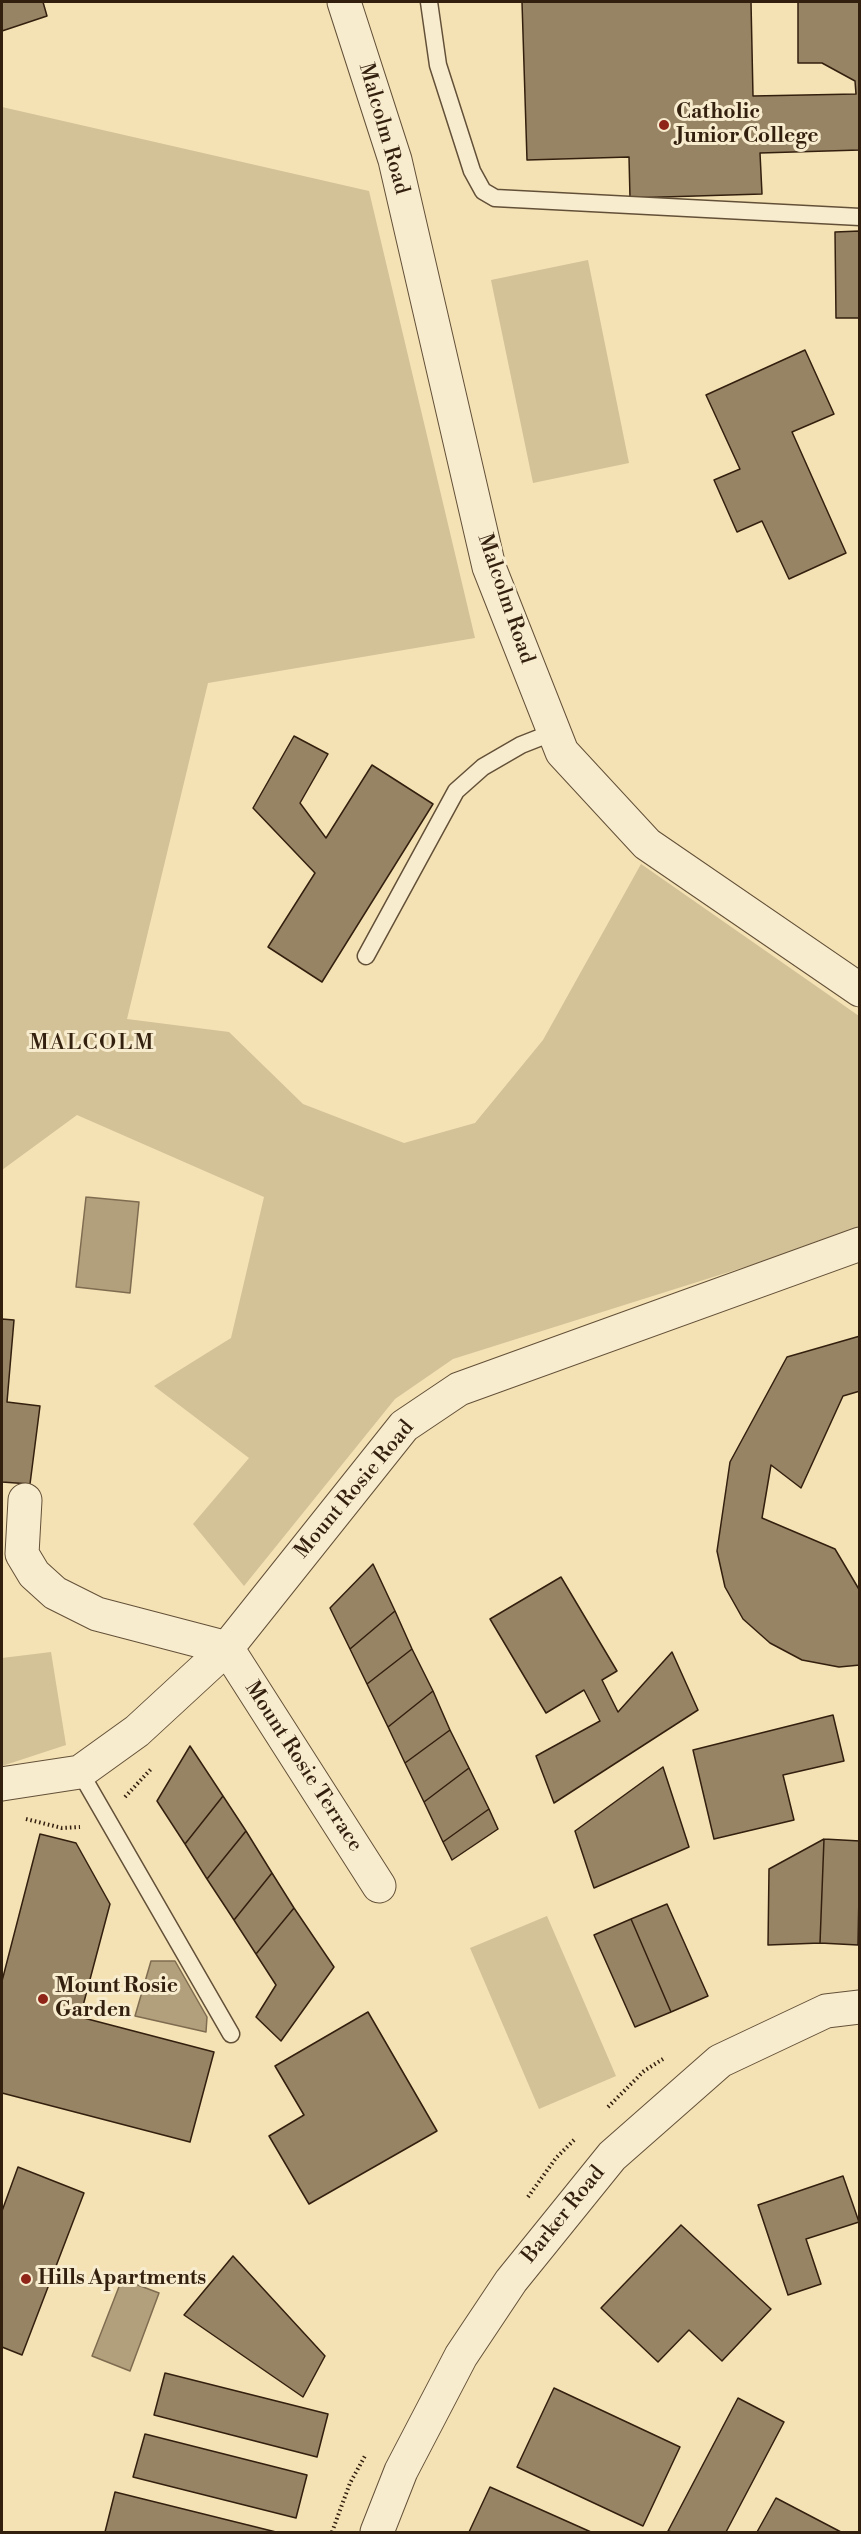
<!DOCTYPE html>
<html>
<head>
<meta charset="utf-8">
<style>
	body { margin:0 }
	#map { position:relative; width:861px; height:2534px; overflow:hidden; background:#f4e2b4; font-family:"Libre Bodoni",serif }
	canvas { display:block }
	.frame { position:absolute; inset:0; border:3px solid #331f0e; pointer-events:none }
</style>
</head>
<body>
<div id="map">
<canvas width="861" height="2534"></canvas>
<div class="frame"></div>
</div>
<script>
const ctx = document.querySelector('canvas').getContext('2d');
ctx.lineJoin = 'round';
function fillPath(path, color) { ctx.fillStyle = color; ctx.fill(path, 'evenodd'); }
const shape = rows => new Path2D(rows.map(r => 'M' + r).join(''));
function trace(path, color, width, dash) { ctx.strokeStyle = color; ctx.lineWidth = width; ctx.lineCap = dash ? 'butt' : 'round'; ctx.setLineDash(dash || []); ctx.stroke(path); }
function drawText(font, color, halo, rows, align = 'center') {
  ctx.font = font + ' "Libre Bodoni",serif'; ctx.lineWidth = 6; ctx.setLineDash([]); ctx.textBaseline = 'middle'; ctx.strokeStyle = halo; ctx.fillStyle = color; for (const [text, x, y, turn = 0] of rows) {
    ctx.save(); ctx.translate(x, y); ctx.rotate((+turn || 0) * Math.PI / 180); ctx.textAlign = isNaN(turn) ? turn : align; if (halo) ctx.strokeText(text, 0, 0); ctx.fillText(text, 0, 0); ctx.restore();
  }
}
fillPath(shape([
	[2,107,369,191,475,638,208,683,127,1019,229,1032,303,1104,404,1143,475,1123,543,1040,641,864,859,1016,859,1231,453,1359,395,1399,244,1586,193,1524,249,1458,154,1386,231,1338,264,1197,77,1115,2,1170],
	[588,260,629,463,533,483,491,280],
	[51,1652,66,1745,2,1766,2,1658],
	[547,1916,616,2076,539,2109,470,1948]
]), '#d3c198');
const water = shape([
	[86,1197,139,1202,130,1293,76,1287,86,1197],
	[151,1961,175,1961,207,2017,206,2032,135,2016,151,1961],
	[122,2279,159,2293,130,2371,92,2356,122,2279]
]);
fillPath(water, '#b2a07c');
trace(water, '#7f6c50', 1.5);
const building = shape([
	[2,2,43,2,47,16,2,31,2,2],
	[522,2,751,2,753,96,856,94,855,81,822,63,798,63,798,2,860,2,860,150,760,153,762,194,630,198,629,157,527,160,522,2],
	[860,231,860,318,836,318,835,232,860,231],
	[805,350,834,414,792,432,846,553,789,579,762,521,737,532,714,480,740,469,706,395,805,350],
	[294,736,328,754,300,803,326,838,372,765,433,804,322,982,268,947,315,873,253,808,294,736],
	[2,1319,14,1320,7,1402,40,1406,30,1484,2,1482,2,1319],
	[860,1336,860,1391,843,1396,801,1488,771,1465,762,1518,835,1549,860,1591,860,1665,839,1667,802,1660,770,1643,743,1619,725,1587,717,1551,730,1462,787,1357,860,1336],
	[373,1564,395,1611,350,1649,330,1608,373,1564],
	[561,1577,617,1671,602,1680,618,1712,672,1652,698,1710,554,1803,536,1756,600,1721,584,1690,546,1713,490,1619,561,1577],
	[395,1611,412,1649,367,1684,350,1649,395,1611],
	[412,1649,433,1691,388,1727,367,1684,412,1649],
	[433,1691,450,1730,405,1763,388,1727,433,1691],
	[833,1715,844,1761,783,1775,794,1820,714,1839,693,1750,833,1715],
	[450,1730,469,1768,424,1802,405,1763,450,1730],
	[190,1746,223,1796,185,1844,157,1801,190,1746],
	[663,1767,689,1847,594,1888,575,1831,663,1767],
	[469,1768,489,1809,443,1842,424,1802,469,1768],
	[223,1796,246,1831,207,1879,185,1844,223,1796],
	[489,1809,498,1829,452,1860,443,1842,489,1809],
	[246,1831,272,1873,234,1920,207,1879,246,1831],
	[40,1834,76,1843,110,1904,80,2017,214,2052,190,2142,2,2093,2,1981,40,1834],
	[824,1839,860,1841,858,1945,820,1943,824,1839],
	[824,1839,820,1943,768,1945,769,1869,824,1839],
	[272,1873,294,1908,256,1954,234,1920,272,1873],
	[667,1904,708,1996,671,2012,631,1919,667,1904],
	[294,1908,334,1967,281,2041,256,2017,276,1985,256,1954,294,1908],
	[631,1919,671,2012,635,2027,594,1935,631,1919],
	[368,2012,437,2131,309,2204,269,2136,304,2115,275,2066,368,2012],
	[18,2167,84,2193,22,2355,2,2347,2,2211,18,2167],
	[843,2176,859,2222,806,2239,821,2284,788,2295,758,2205,843,2176],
	[681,2225,771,2309,722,2361,689,2330,658,2362,601,2308,681,2225],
	[233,2256,325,2356,303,2397,184,2315,233,2256],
	[165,2373,328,2414,317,2457,154,2415,165,2373],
	[554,2388,680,2447,643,2526,517,2467,554,2388],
	[738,2398,784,2422,726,2532,672,2532,668,2531,738,2398],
	[145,2434,307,2475,296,2518,133,2477,145,2434],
	[490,2487,591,2532,469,2532,490,2487],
	[115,2492,276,2532,105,2532,115,2492],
	[776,2498,841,2532,757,2532,776,2498]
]);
fillPath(building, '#978464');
trace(building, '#331f0e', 1.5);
const service = shape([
	[429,2,438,65,472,171,483,191,495,198,860,217],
	[366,956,456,791,483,767,521,745,554,732],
	[80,1772,231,2034]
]);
const minor = shape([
	[344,2,395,160,489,567,562,752,647,844,860,990],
	[25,1500,22,1554,34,1574,55,1593,97,1614,227,1648],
	[227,1648,379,1886],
	[2,1784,80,1772,137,1731,227,1648,404,1426,459,1389,860,1244],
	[377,2532,401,2471,461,2356,511,2281,612,2156,720,2061,826,2011,860,2007]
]);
trace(service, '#635038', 19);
trace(minor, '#635038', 35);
trace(shape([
	[125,1797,151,1769],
	[26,1819,62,1828,80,1827],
	[608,2107,644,2071,663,2059],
	[528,2197,556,2158,574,2140],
	[332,2532,350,2483,365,2456]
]), '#331f0e', 4, [1.5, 3]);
trace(service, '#f8ecce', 16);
trace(minor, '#f8ecce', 33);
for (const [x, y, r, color] of [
	[664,125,6,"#8f2418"],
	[43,1999,6,"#8f2418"],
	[26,2279,6,"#8f2418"]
]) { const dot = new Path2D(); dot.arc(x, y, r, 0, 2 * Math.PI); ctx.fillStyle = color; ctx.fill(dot); trace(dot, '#f8ecce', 2); }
drawText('bold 21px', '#331f0e', '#f8ecce', [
	["Catholic",676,113],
	["Junior College",676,137],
	["Mount Rosie",55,1987],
	["Garden",55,2011],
	["Hills Apartments",38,2279]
], 'left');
drawText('21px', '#331f0e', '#f8ecce', [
	["Malcolm Road",383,129,74],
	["Malcolm Road",505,599,71],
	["Mount Rosie Road",355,1490,-50],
	["Mount Rosie Terrace",303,1767,57],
	["Barker Road",564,2215,-51]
]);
ctx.letterSpacing = '1.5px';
drawText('22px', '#331f0e', '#f8ecce', [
	["MALCOLM",92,1044]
]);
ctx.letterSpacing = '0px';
</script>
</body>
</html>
